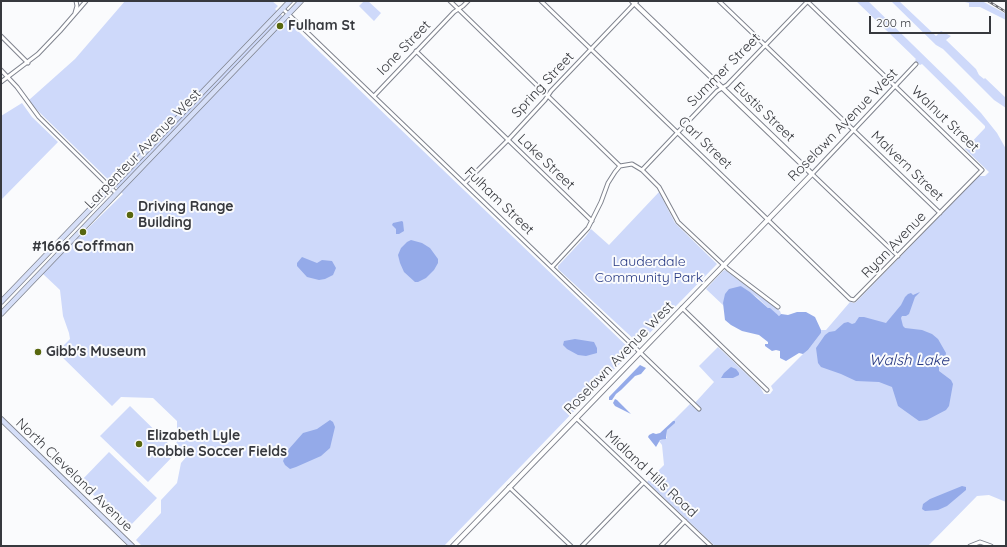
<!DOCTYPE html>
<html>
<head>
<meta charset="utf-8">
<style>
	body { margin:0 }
	#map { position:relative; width:1007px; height:547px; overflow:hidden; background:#fafbfd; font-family:Quicksand,sans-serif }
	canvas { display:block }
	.frame { position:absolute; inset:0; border:2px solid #37393e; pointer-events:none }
	.scale { position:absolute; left:869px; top:16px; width:122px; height:18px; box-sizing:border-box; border:2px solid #37393e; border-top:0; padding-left:5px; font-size:12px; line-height:14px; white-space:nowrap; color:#37393e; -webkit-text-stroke:3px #fafbfd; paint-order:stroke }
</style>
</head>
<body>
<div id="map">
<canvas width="1007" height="547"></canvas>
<div class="frame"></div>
<div class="scale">200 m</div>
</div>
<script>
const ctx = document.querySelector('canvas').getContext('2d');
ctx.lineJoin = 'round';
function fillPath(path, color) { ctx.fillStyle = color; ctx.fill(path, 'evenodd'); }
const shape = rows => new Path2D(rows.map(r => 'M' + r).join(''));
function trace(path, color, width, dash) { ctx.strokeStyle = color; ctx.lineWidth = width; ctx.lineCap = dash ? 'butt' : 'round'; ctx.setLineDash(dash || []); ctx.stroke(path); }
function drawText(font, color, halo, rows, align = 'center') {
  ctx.font = font + ' Quicksand,sans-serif'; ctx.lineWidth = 4; ctx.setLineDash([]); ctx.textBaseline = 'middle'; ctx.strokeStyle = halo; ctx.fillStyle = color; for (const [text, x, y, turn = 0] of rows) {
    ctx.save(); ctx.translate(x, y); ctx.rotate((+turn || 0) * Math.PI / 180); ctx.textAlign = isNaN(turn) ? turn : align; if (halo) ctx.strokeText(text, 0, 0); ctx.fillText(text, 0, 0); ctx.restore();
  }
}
fillPath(shape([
	[125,1,272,1,278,6,275,9,632,351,444,546,142,546,136,540,161,513,161,500,177,483,181,463,187,456,175,444,177,442,177,421,153,398,121,397,112,406,57,352,70,339,69,333,63,316,60,290,42,273,123,194,36,109,29,100,75,59],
	[364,1,368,1,381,13,374,21,359,6],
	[856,1,868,1,956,87,981,113,997,133,1006,149,1006,502,989,495,977,496,928,546,715,546,647,482,664,465,662,445,659,441,667,438,667,430,675,421,673,421,690,404,692,406,714,382,699,366,718,347,760,387,764,394,770,394,773,390,771,386,803,354,808,350,821,333,821,330,826,330,850,302,854,303,856,302,979,176,985,176,989,172,965,149,985,128,985,126,922,64,920,65,915,60,916,59],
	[891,1,899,1,936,36,941,31,951,36,946,40,976,69,979,75,984,79,985,78,1006,98,1006,108,994,100,943,49,936,45],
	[961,1,982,1,1006,14,1006,20,980,7,969,7,969,3],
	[22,103,32,117,58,142,1,200,1,116],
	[659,192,675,223,717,264,639,344,558,269,558,266,586,236,591,229,609,245],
	[725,270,780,311,781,314,779,316,768,308,758,298,741,286,723,303,724,306,706,289,723,271],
	[130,406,177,452,148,482,100,436],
	[109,452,157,498,128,528,80,482]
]), '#ced9fa');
fillPath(shape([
	[402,221,403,222,404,231,399,234,396,234,396,229,392,225,393,223],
	[411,240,422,243,430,248,438,259,438,263,434,270,426,278,418,282,415,282,404,272,400,263,398,255,401,248,407,242],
	[302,257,317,263,322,260,332,261,336,268,333,275,325,279,319,280,307,277,297,266,297,263],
	[741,286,750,292,768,308,770,308,779,316,781,314,788,315,797,312,806,312,815,317,821,330,821,333,808,350,803,354,799,353,786,361,780,358,780,351,776,350,772,351,765,346,765,344,768,344,768,342,759,335,742,331,731,325,725,320,723,303,725,294,729,289],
	[920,292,915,297,909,314,906,316,902,316,901,318,903,326,905,328,922,330,932,334,938,339,946,353,945,359,939,365,939,371,951,380,953,384,949,406,946,410,927,420,919,421,898,406,892,387,879,382,856,381,841,374,821,367,818,363,816,348,825,335,829,332,835,331,844,323,848,322,852,324,855,323,859,317,864,317,886,323,901,305,905,297,908,294,911,293,913,295],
	[575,339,594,342,597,348,597,353,586,356,578,355,567,349,563,345,564,341],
	[640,365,646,368,641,374,635,376,621,390,616,394,612,400,609,400,609,397],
	[731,367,736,369,739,373,739,375,733,378,721,378,724,373],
	[615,399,617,400,631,414,615,406,613,403],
	[330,420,333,422,335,427,330,448,321,456,296,467,290,469,285,465,283,461,288,450,303,433,317,429],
	[673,421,675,421,675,423,667,430,666,439,660,440,656,447,648,437,649,435,653,433,656,434,660,433],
	[962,486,966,487,966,490,947,506,938,510,925,511,922,509,923,504,930,499]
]), '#94aae9');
const minor = shape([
	[450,1,620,166],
	[541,1,850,299,854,300,982,170,807,1],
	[719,1,940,213],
	[283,9,699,409],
	[75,13,77,6,76,1],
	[1,36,28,63],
	[416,51,592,221],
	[1,70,17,87,39,117,116,193],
	[1,82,38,54,60,31,86,1],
	[374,96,454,12,463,6,468,1],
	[642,170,717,91,727,85,808,1],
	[465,183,508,140,545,100,551,91,637,1],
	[898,256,812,174,916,64],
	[552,267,588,228,601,202,608,183,615,172,620,166,632,164,642,170,659,187,678,222,728,269,778,307],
	[682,308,767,390],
	[576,418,711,546],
	[509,487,571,546],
	[582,546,643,483],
	[661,546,685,521],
	[970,546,980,542,991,546]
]);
const tertiary = shape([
	[453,546,812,174,632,1]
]);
const secondary = shape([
	[1,302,290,1],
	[1,314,301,1],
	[1,419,132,546]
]);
trace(minor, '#7f838e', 5);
trace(tertiary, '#7f838e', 6);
trace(secondary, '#7f838e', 6);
trace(minor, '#fff', 3);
trace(tertiary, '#fff', 4);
trace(secondary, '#d6dff8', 4.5);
const rail = shape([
	[988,1,1006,12]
]);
trace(rail, '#6c6d72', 2.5);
trace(rail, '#fafbfd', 1, [3]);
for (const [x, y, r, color] of [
	[280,26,4,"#58670e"],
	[130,215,4,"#58670e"],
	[83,232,4,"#58670e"],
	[38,352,4,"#58670e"],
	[139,444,4,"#58670e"]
]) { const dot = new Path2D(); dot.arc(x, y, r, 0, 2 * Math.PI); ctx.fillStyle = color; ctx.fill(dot); trace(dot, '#fafbfd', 1.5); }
drawText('bold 14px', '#37393e', '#fafbfd', [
	["Fulham St",288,26],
	["Driving Range",138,207],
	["Building",138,223],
	["#1666 Coffman",83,247,"center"],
	["Gibb's Museum",46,352],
	["Elizabeth Lyle",147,436],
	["Robbie Soccer Fields",147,452]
], 'left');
drawText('14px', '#37393e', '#fafbfd', [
	["Ione Street",404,48,-46],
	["Summer Street",724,70,-45],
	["Spring Street",543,85,-47],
	["Eustis Street",764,112,44],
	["Walnut Street",945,119,44],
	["Roselawn Avenue West",843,125,-46],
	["Carl Street",705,143,44],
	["Larpenteur Avenue West",143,149,-46],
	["Lake Street",546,162,44],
	["Malvern Street",907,166,44],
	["Fulham Street",499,201,44],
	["Ryan Avenue",894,245,-46],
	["Roselawn Avenue West",619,358,-46],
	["Midland Hills Road",651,474,43],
	["North Cleveland Avenue",74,475,44]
]);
drawText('14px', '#283a83', '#fafbfd', [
	["Lauderdale",649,262],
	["Community Park",649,278]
]);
drawText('italic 15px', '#273982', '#fafbfd', [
	["Walsh Lake",909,360]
]);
</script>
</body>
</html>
